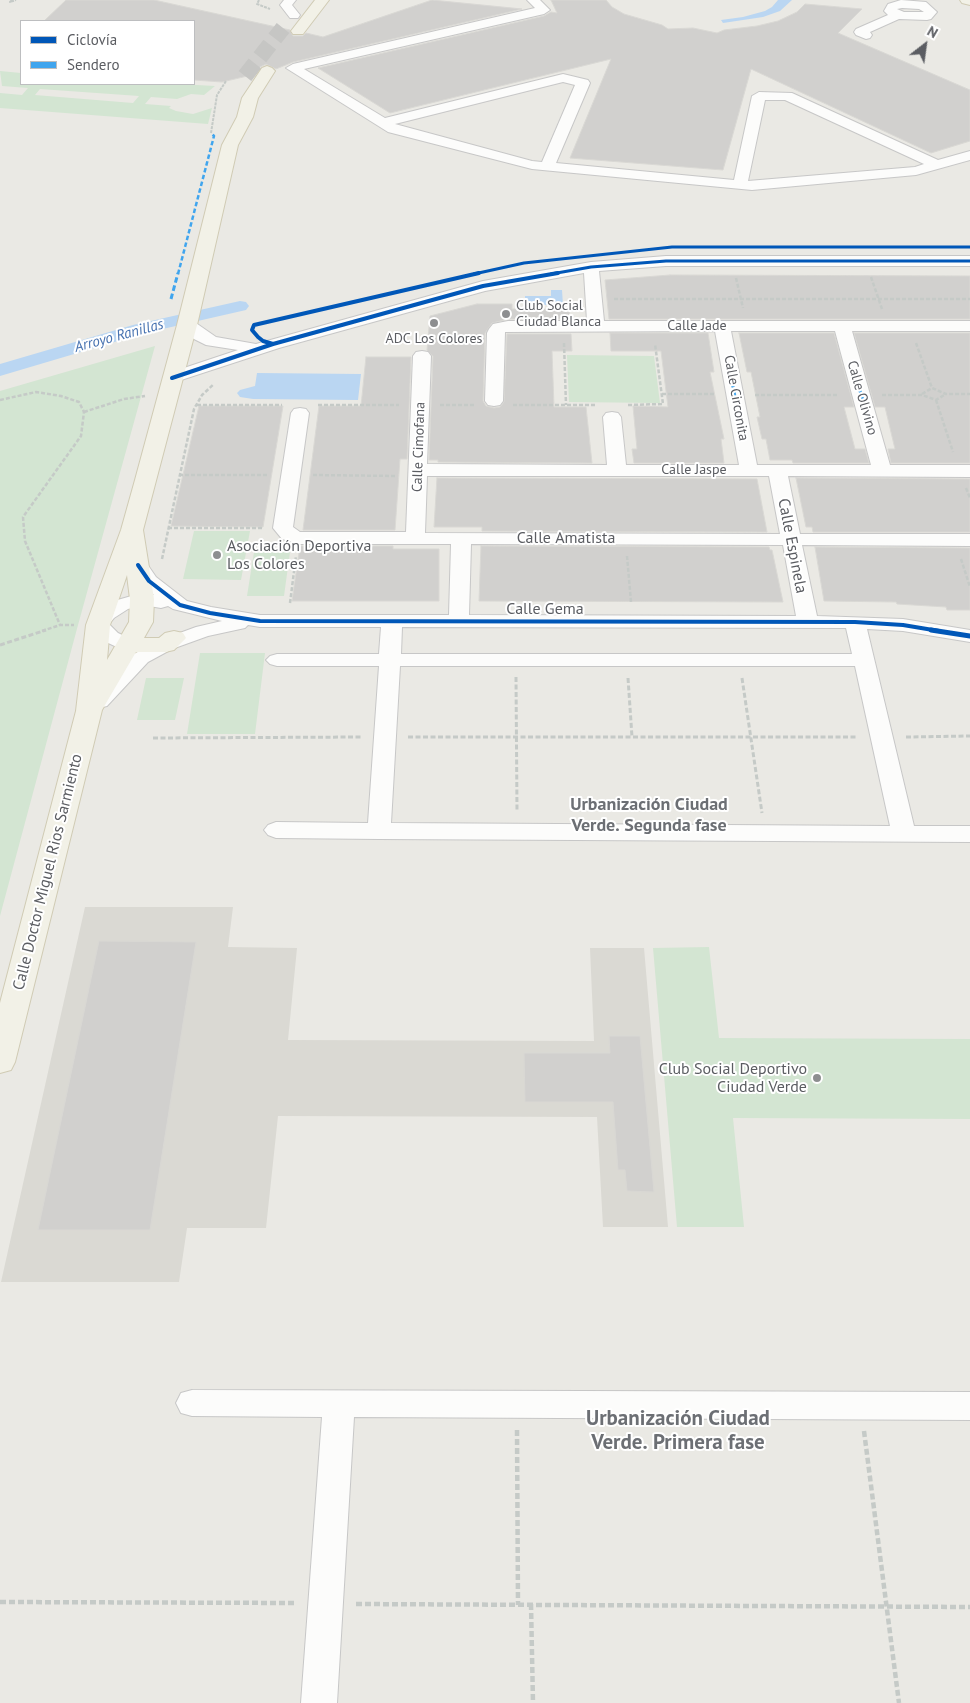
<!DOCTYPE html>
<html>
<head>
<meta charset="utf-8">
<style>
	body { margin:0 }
	#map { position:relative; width:970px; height:1703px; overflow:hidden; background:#eae9e4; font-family:"PT Sans",sans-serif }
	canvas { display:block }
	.legend { position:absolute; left:20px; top:20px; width:175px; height:65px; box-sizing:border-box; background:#fff; border:1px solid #bdbec0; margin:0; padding:6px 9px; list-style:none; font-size:15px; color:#5b5d62 }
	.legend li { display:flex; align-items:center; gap:10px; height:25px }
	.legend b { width:25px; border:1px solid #bdbec0 }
	.north { position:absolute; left:900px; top:20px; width:50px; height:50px; -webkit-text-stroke:4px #fff; paint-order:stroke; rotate:30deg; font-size:14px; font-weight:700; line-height:20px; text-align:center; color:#5b5d62 }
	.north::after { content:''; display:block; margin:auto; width:18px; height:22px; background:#5b5d62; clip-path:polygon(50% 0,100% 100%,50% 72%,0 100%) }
</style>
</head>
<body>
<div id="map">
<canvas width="970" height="1703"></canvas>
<ul class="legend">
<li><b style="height:6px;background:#0057b8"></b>Ciclovía</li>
<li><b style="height:6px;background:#40a5ee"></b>Sendero</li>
</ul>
<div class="north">N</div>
</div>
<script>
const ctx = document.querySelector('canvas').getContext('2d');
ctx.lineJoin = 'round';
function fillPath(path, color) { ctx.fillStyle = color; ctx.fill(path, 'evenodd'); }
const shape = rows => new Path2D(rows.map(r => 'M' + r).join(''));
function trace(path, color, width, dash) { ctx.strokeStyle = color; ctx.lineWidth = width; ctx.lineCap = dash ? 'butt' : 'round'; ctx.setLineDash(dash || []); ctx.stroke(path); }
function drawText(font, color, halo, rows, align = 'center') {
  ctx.font = font + ' "PT Sans",sans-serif'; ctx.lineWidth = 4; ctx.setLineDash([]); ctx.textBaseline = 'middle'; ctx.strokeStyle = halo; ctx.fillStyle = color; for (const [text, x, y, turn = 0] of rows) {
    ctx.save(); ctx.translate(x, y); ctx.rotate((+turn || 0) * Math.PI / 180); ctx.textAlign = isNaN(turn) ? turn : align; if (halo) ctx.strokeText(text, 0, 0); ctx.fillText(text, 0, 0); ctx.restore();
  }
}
fillPath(shape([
	[85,907,233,907,228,947,297,948,288,1040,594,1041,590,948,644,948,668,1227,603,1227,597,1117,278,1116,266,1228,187,1228,179,1282,1,1282]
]), '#dad9d3');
fillPath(shape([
	[0,71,21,73,21,84,178,84,215,86,204,95,191,94,177,99,151,97,145,104,171,106,169,108,176,111,193,114,212,108,208,124,0,108,0,93,22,95,28,88,2,86],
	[40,89,139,96,133,103,35,95],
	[155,346,78,625,0,916,0,391],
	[567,355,654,356,660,403,569,402],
	[194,531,250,531,241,580,183,579],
	[254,552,290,552,284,596,247,596],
	[200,653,265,653,255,734,187,734],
	[146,678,184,678,175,720,137,720],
	[709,947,719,1038,970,1039,970,1119,733,1118,744,1227,677,1227,653,948]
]), '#d3e5d2');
fillPath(shape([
	[778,0,792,0,780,11,763,17,723,23,721,20,743,17,765,11,772,7],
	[551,290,562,290,563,305,525,305,525,296,551,296],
	[257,373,361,374,358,400,253,399,240,397,237,393,240,390,255,386]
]), '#bad6f2');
fillPath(shape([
	[240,301,246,302,249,306,246,310,145,333,0,376,0,364,133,325,240,301]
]), '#bad6f2');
const building = shape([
	[66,0,154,0,290,30,293,36,303,36,306,33,323,37,432,0,522,9,293,62,276,69,266,64,260,67,256,74,222,82,194,80,194,21,44,21,66,0],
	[551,0,606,0,612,7,624,14,662,25,668,29,693,28,717,33,724,30,757,26,778,21,797,12,805,4,862,9,838,33,970,90,970,141,931,153,751,69,723,170,570,158,611,59,390,113,318,68,544,16,551,12,557,13,551,0],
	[670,275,970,276,970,319,609,319,605,280,670,275],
	[477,304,512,304,512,309,569,309,570,319,508,319,492,323,485,333,483,401,486,406,494,408,500,407,504,402,507,334,571,334,572,351,552,351,554,407,586,407,592,463,438,462,438,460,429,460,433,356,427,350,430,316,477,304],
	[610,333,708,333,714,372,710,372,724,439,721,439,724,463,634,463,632,449,637,449,633,406,668,407,661,351,611,351,610,333],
	[739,333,834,333,854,407,844,407,855,449,865,449,869,463,793,463,792,460,770,460,766,439,762,439,757,417,760,417,751,372,747,372,739,333],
	[854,333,970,333,970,463,891,463,888,449,895,449,885,407,875,407,854,333],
	[366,357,411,357,407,459,400,459,395,530,303,530,319,406,361,406,366,357],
	[199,406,283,406,263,527,171,526,199,406],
	[437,478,757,479,767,532,482,531,482,527,434,527,437,478],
	[796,478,970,479,970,532,813,532,812,527,806,527,796,478],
	[300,546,393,546,393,549,439,549,439,601,292,601,300,546],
	[481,546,769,547,770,550,772,550,783,602,479,601,481,546],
	[815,547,970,548,970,610,947,610,946,607,897,604,896,602,824,601,815,547],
	[99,941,196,942,150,1230,38,1230,99,941],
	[609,1036,640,1036,654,1192,627,1191,625,1170,618,1170,613,1102,525,1102,524,1053,610,1053,609,1036]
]);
fillPath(building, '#d1d0ce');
trace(building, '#d9d8d4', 1);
trace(shape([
	[245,76,283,28]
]), '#c6c6c4', 16, [16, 8]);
const minor = shape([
	[284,0,296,0,292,5,300,15,298,18,290,18,280,5,284,0],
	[527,0,540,0,550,10,544,14,304,69,385,118,563,74,588,80,590,83,556,163,734,180,752,96,759,92,792,93,938,160,970,151,970,160,916,175,752,190,532,169,388,132,286,68,293,64,535,8,527,0],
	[563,82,575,85,542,162,532,161,395,124,563,82],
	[765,100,785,100,924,164,915,167,748,181,765,100],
	[901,0,926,2,937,12,931,19,927,20,899,19,870,32,872,35,870,38,866,39,856,35,854,32,856,29,888,15,884,11,888,4,901,0],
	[902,8,919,9,924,12,904,12,897,9,902,8],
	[666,256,970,256,970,266,666,266,599,271,604,321,970,321,970,331,852,331,890,465,970,465,970,477,788,476,800,534,970,534,970,546,802,545,817,616,903,619,970,630,970,642,903,631,867,629,914,826,970,826,970,842,379,839,276,838,268,835,264,830,268,825,276,822,368,823,379,666,277,666,270,664,266,660,270,656,277,654,379,654,381,627,260,627,248,625,245,628,208,636,172,649,148,662,107,706,99,708,91,706,88,701,91,696,134,654,158,641,196,627,222,621,173,609,168,606,161,608,143,605,128,609,114,618,109,624,118,633,135,641,138,645,135,649,128,651,121,649,104,641,88,625,100,610,114,601,142,593,154,595,139,581,128,565,131,561,138,559,145,561,156,577,187,601,211,607,260,615,449,615,451,544,299,544,282,539,273,528,291,413,294,409,300,408,306,409,309,413,293,527,300,532,406,532,413,356,416,352,422,351,428,352,431,356,427,464,607,465,603,417,606,413,612,412,618,413,621,417,626,465,739,465,715,331,505,332,503,401,500,405,494,406,488,405,485,401,487,333,489,329,493,324,508,321,587,321,584,273,485,291,279,348,172,383,166,382,163,378,166,374,238,350,206,345,194,339,181,329,179,325,181,321,193,321,216,337,256,344,483,281,591,262,666,256],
	[731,331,835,331,871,465,757,465,731,331],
	[427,476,769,476,780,534,425,533,427,476],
	[471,544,783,545,796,616,469,615,471,544],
	[402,627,846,628,852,654,401,654,402,627],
	[400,666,855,666,890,826,391,823,400,666],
	[192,1390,970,1392,970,1420,354,1417,337,1703,301,1703,322,1417,192,1416,181,1413,176,1403,181,1393,192,1390]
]);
const major = shape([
	[315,0,329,0,303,34,293,34,291,31,315,0],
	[960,0,970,0,970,5,962,3,960,0],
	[267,66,272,68,275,71,258,98,253,117,238,145,197,325,143,530,154,599,153,622,144,638,159,638,165,633,174,631,183,633,186,638,174,650,165,652,136,652,102,710,15,1062,11,1070,0,1073,0,1003,76,711,86,625,121,530,135,480,177,325,222,145,237,117,242,98,262,68,267,66],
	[127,575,130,599,129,622,107,660,110,625,127,575]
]);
trace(minor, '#c7c7c7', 2);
trace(major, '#d0cbb4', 2);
trace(shape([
	[12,0,10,2,16,0],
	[259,0,257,4,270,9],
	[211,133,217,95,226,81]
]), '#c5cac7', 2, [3, 1]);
trace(shape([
	[871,277,882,309],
	[736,278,743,308],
	[614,299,970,299],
	[564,343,566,405],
	[916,343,932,388],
	[662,394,714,394],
	[922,394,932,388,946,394,970,394],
	[755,395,839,395],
	[882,395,922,395,936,400,946,394],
	[0,400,36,392,61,396,79,402,84,412,81,436,23,517,25,541,60,625],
	[936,400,953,452],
	[197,405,282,405],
	[318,405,399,405],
	[440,405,474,405],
	[513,405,597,405],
	[628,405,663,404,655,344],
	[84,412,124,399,145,396],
	[179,475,269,475],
	[313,475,397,476],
	[966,488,970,498],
	[168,528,262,528],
	[627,556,631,602],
	[162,559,194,409,202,395,214,384],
	[961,559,970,587],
	[290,603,296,556],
	[42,631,60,625,74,625]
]), '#c5cac7', 2.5, [4, 2]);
trace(shape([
	[0,645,46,630],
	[516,677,517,811],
	[628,678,632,737],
	[742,678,762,813],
	[408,737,857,737],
	[906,737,970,736],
	[153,738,362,737]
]), '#c5cac7', 3, [5, 2.5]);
trace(shape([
	[517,1430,518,1605],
	[864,1431,899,1703],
	[0,1602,297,1603],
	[356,1604,970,1607],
	[531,1604,533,1703]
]), '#c5cac7', 4.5, [6, 3]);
fillPath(minor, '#fcfcfb');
fillPath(major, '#f2f1e7');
trace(shape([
	[178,274,214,136,211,133]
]), '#40a5ee', 2.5, [4.5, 2.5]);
trace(shape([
	[171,299,178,273],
	[854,372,868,416],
	[732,382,737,406]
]), '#40a5ee', 3, [5.5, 3]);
trace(shape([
	[474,274,524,263,672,247,970,247],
	[551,274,591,267,666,261,970,261]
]), '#0057b8', 3);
trace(shape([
	[273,344,263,341,258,337,252,330,254,325,479,273],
	[172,378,273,344,483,286,558,273],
	[138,565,149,581,180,605,210,613,260,621,855,622,903,625,939,631]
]), '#0057b8', 4);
trace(shape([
	[931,630,970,636]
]), '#0057b8', 5);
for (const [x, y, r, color] of [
	[506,314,5,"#8d8e90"],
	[434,323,5,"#8d8e90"],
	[217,555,5,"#8d8e90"],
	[817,1078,5,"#8d8e90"]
]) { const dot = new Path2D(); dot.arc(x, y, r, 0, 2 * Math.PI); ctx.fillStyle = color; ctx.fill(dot); trace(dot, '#fff', 2); }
drawText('14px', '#5b5d62', '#fff', [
	["Club Social",516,306],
	["Ciudad Blanca",516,322],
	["ADC Los Colores",434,339,"center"]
], 'left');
drawText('14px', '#5b5d62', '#fff', [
	["Calle Jade",697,326],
	["Calle Circonita",736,398,80],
	["Calle Olivino",862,398,74],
	["Calle Cimofana",419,447,-88],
	["Calle Jaspe",694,470]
]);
drawText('italic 15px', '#4873b1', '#fff', [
	["Arroyo Ranillas",119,336,-15]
]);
drawText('16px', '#5b5d62', '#fff', [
	["Calle Amatista",566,538],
	["Calle Espinela",792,546,79],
	["Calle Gema",545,609],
	["Calle Doctor Miguel Rios Sarmiento",48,872,-76]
]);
drawText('16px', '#5b5d62', '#fff', [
	["Asociación Deportiva",227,546],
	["Los Colores",227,564],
	["Club Social Deportivo",807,1069,"right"],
	["Ciudad Verde",807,1087,"right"]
], 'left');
drawText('bold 18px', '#6c6f74', '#fff', [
	["Urbanización Ciudad",649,805],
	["Verde. Segunda fase",649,826]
]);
drawText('bold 21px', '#6c6f74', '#fff', [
	["Urbanización Ciudad",678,1419],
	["Verde. Primera fase",678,1443]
]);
</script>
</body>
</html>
